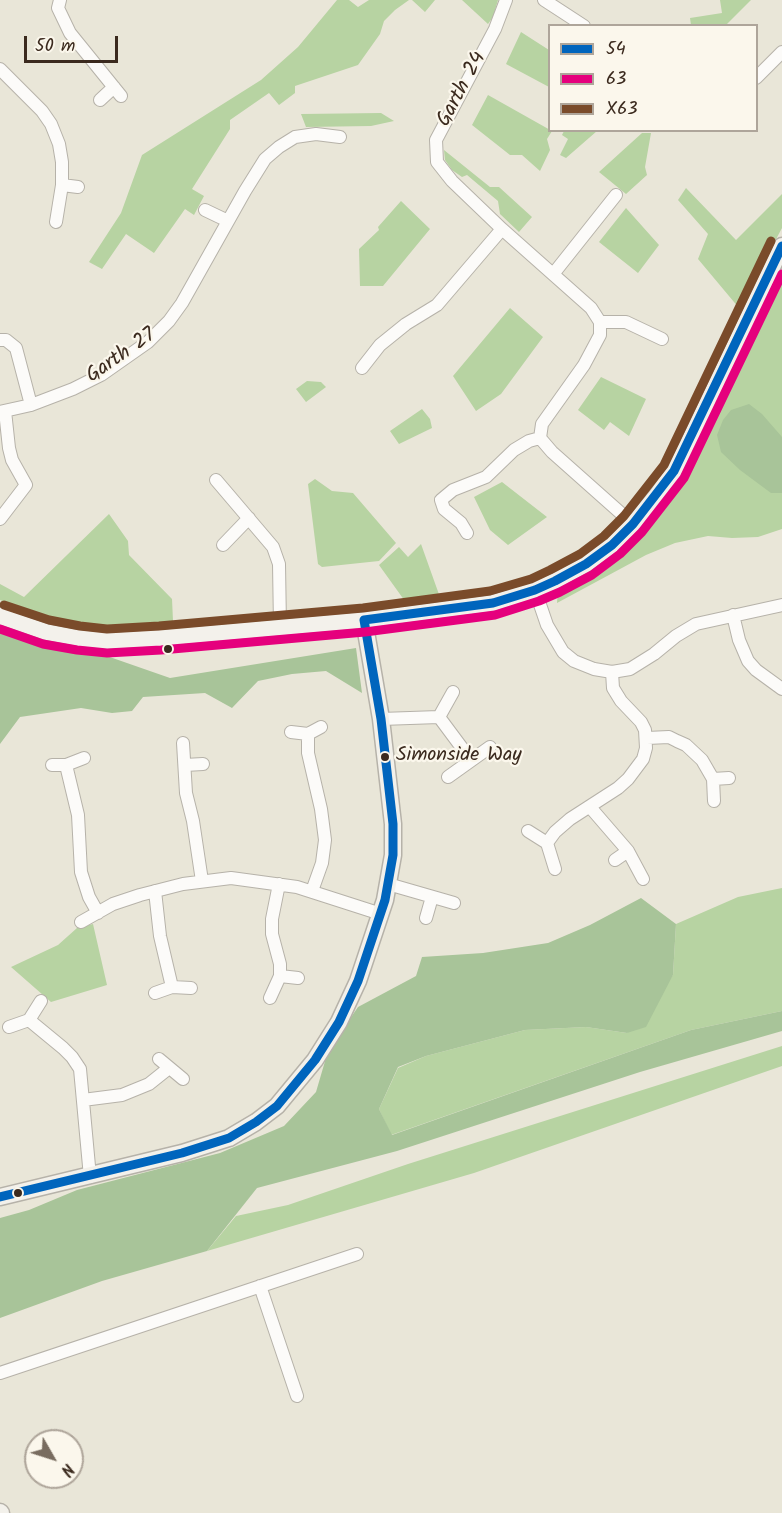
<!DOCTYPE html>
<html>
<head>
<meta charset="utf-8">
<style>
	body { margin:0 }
	#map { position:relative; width:782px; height:1513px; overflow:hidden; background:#e9e6d8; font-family:Kalam,sans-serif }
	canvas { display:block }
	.legend { position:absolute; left:548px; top:24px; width:210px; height:108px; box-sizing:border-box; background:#fbf7ec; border:2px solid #aea59a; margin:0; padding:8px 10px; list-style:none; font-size:18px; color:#3b2a1e }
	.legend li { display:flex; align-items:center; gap:12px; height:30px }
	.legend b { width:30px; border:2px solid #aea59a }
	.north { position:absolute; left:24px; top:1429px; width:60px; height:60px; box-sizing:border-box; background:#fbf7ec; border:2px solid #aea59a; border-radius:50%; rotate:129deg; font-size:16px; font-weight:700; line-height:24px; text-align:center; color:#3b2a1e }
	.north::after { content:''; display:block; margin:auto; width:21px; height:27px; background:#786c5f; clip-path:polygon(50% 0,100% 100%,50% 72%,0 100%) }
	.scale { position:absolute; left:24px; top:36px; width:94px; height:27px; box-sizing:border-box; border:3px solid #3b2a1e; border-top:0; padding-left:8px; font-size:18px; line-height:21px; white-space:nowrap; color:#3b2a1e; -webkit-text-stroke:4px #fbf7ec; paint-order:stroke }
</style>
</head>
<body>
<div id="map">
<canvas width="782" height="1513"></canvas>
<ul class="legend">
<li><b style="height:8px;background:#0065bd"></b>54</li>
<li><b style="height:8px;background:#e5007d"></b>63</li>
<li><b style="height:8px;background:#7a4b2a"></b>X63</li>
</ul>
<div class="north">N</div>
<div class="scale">50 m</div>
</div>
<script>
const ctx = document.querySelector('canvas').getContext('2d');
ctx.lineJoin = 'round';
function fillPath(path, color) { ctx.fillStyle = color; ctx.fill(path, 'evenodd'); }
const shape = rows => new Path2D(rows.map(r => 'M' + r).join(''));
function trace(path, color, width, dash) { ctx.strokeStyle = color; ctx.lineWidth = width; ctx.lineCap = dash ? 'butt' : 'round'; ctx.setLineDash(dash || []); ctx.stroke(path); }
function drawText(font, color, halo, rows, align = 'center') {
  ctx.font = font + ' Kalam,sans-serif'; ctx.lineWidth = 4.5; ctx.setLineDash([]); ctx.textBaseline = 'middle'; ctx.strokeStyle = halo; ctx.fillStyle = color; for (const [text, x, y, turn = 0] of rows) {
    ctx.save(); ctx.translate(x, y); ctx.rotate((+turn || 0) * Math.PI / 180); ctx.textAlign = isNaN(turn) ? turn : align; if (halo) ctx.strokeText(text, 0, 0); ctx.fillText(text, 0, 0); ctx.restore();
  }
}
fillPath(shape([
	[337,0,349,0,358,7,369,0,409,0,395,10,384,21,380,34,358,65,295,86,295,93,279,105,269,93,230,120,230,129,192,189,204,196,194,215,185,209,154,253,126,234,102,269,89,262,121,213,142,155,261,80,298,47],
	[412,0,435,0,425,12],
	[462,0,498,0,493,17,488,24],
	[720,0,751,0,726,25,691,25,690,18,722,13],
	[521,32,549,50,549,87,506,64],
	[488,95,552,131,547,139,550,150,540,171,522,155,510,155,472,125],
	[381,113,394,121,371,126,306,127,301,114],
	[564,131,564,130,597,131,566,158,560,155,568,139,562,135],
	[642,133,651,133,645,167,647,175,626,194,599,172],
	[444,150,490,187,499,187,532,217,519,232,500,214,498,201,492,196,467,175,462,177,452,170,445,160],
	[686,188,736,240,782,194,782,228,739,308,698,259,708,234,678,200],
	[401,201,430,229,383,286,360,286,359,249,379,230,378,227],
	[626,208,659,245,638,273,599,242],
	[776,280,782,284,782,529,758,537,732,538,708,536,675,543,646,555,557,603,558,589,686,464],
	[510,308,543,337,501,394,476,411,453,376],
	[601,377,646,399,629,436,610,422,604,430,578,410],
	[307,381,321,382,326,387,306,402,296,389],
	[422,409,430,419,432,428,399,444,390,431],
	[315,479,332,491,353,493,396,543,379,561,322,567,318,564,308,484],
	[502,482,547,517,508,545,490,530,474,497],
	[109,514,128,541,129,555,172,599,173,621,120,631,47,620,0,600,0,584,24,597],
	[421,544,441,600,407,604,379,565,399,547,408,557],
	[782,888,782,1011,691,1030,391,1135,379,1109,398,1068,426,1056,525,1030,586,1027,627,1033,673,975,676,924,738,897],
	[93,924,107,985,51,1002,11,967,58,945,77,928],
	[782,1046,782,1066,474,1173,207,1251,236,1216,288,1205,408,1164]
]), '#b7d3a2');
fillPath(shape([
	[749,404,762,414,782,437,782,493,771,493,740,470,721,452,717,435,723,420,731,410],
	[0,624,34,640,81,647,170,678,356,648,362,693,326,671,292,674,258,681,232,708,205,693,143,697,132,711,112,713,81,708,20,717,0,744],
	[641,898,676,924,673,975,646,1027,627,1033,586,1027,525,1030,426,1056,398,1067,379,1109,392,1135,691,1030,782,1011,782,1031,640,1072,397,1151,257,1188,207,1251,102,1281,0,1318,0,1218,29,1210,77,1190,220,1153,284,1126,316,1092,328,1051,358,1007,416,976,422,957,483,953,548,943,590,925]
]), '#a8c499');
const street = shape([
	[60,0,58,8,70,33,121,96],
	[506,0,495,29,436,140,437,162,452,181,502,229,591,308,600,322,600,335,584,365,542,424,540,438,552,452,633,524],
	[544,0,584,26],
	[0,69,42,111,51,124,59,144,62,162,62,185,56,222],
	[756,78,782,52],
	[100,100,114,87],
	[62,185,78,187],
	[205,210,228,221],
	[554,273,616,195],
	[600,322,626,322,662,339],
	[0,340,6,340,16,348,31,405],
	[362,368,380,345,406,324,437,305,502,229],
	[0,412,31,405,73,389,101,375,148,342,169,321,182,303,245,191,265,159,279,147,295,137,316,134,340,137],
	[216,480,273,547,279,564,280,626],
	[0,519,26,485,12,460,9,448,5,411],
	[467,533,461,523,444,509,441,500,453,490,486,477,514,450,529,441,540,438],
	[223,545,249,518],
	[535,590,547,625,563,652,574,661,594,669,612,672,630,669,654,654,676,636,696,624,782,605],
	[733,615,739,640,748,661,756,670,782,689],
	[439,717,471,760],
	[381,719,439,717,453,692],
	[291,732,308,734,321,727],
	[308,734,308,753,321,809,325,840,322,863,312,891],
	[647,738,669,737,677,741,686,745,702,760,713,779,714,801],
	[183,743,186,793,193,821,202,881],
	[52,765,66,765,84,758],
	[66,765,78,815,81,872,89,897,98,913],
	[185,765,203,764],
	[448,777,490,747],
	[713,779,729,778],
	[590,807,628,851,643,879],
	[528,831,547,843,555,869],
	[547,843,555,832,570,819,618,788,628,779,643,759,646,748,645,730,641,722,621,701,613,688,612,672],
	[615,860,628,851],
	[388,884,454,903],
	[155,891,160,936,172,987],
	[426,918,432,897],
	[81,922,113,904,140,895,183,884,231,878,297,887,381,914],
	[280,976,298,978],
	[155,993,172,987,191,988],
	[270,998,280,976,280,964,272,934,272,919,279,884],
	[29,1020,63,1048,72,1057,80,1069,90,1177],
	[9,1027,29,1020,41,1001],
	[159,1059,183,1079],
	[83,1100,122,1095,149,1084,169,1068],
	[260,1286,297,1396],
	[0,1373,357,1254]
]);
const secondary = shape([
	[0,616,46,632,78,638,107,641,160,638,364,620,493,603,535,590,555,581,586,564,612,545,633,524,657,495,674,471,687,446,782,246],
	[0,1197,182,1153,229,1138,256,1122,277,1106,315,1060,339,1022,358,981,385,900,393,855,393,824,381,719,364,620],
	[0,1512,1,1513]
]);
trace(street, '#b6b2a9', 14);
trace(secondary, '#b6b2a9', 19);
trace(street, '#fcfbf9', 12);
trace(secondary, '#f3f1eb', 16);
trace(shape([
	[364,620,493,603,535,590,555,581,586,564,612,545,633,524,674,471,782,246],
	[0,1197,182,1153,229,1138,256,1122,277,1106,315,1060,339,1022,358,981,385,900,393,855,393,824,381,719,364,620]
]), '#0065bd', 9);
trace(shape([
	[0,629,43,644,77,650,107,653,161,650,365,632,495,615,539,601,560,592,592,575,620,554,642,532,684,478,782,274]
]), '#e5007d', 9);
trace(shape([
	[4,605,49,620,80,626,107,629,159,626,363,608,490,591,531,579,550,570,580,554,604,536,624,516,664,465,771,241]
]), '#7a4b2a', 9);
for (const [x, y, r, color] of [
	[168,649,5,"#3b2a1e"],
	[385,757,5,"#3b2a1e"],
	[18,1193,5,"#3b2a1e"]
]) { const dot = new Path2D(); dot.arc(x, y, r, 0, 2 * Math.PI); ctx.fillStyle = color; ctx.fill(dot); trace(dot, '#fbf7ec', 2); }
drawText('20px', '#3b2a1e', '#fbf7ec', [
	["Simonside Way",396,757]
], 'left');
drawText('21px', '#3b2a1e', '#fbf7ec', [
	["Garth 24",463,90,-62],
	["Garth 27",122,357,-35]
]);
</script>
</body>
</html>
